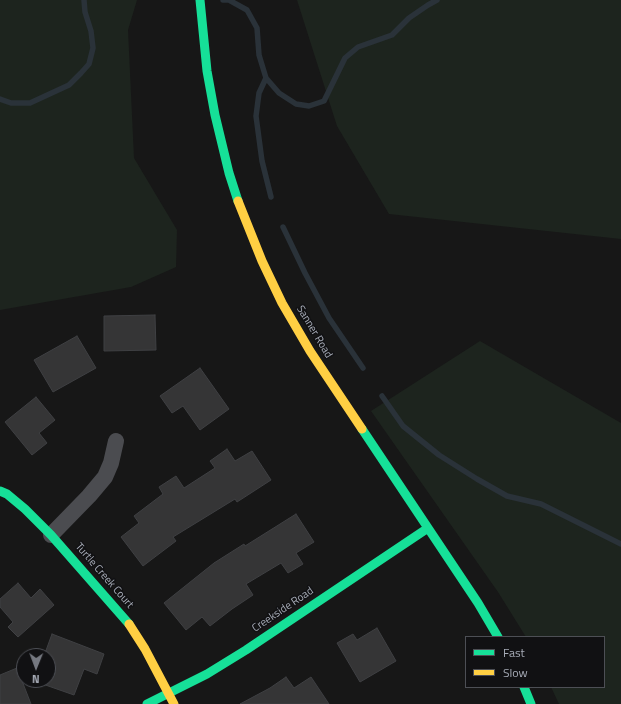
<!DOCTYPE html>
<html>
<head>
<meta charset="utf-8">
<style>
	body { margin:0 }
	#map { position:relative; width:621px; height:704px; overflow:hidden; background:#171717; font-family:"Titillium Web",sans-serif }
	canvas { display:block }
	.legend { position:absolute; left:465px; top:636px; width:140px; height:52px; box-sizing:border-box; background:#111113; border:1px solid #4d4f55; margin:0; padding:5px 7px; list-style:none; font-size:12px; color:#a8adb8 }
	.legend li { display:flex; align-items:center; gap:8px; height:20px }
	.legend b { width:20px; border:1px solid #4d4f55 }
	.north { position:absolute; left:16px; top:648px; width:40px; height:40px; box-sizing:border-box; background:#111113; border:1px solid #4d4f55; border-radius:50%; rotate:181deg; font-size:11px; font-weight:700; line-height:16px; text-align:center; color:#a8adb8 }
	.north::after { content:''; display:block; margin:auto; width:14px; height:18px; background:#757880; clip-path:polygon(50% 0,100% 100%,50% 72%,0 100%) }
</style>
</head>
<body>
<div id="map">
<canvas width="621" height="704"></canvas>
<ul class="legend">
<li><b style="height:5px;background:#16e098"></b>Fast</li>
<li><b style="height:5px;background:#ffcf43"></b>Slow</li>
</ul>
<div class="north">N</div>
</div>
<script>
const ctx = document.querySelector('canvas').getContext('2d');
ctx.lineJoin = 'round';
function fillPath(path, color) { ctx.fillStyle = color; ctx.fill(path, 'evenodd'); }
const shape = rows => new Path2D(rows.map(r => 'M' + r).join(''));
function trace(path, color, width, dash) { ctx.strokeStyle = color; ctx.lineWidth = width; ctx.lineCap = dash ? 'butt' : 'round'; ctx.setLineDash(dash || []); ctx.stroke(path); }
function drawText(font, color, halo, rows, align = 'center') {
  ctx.font = font + ' "Titillium Web",sans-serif'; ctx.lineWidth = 3; ctx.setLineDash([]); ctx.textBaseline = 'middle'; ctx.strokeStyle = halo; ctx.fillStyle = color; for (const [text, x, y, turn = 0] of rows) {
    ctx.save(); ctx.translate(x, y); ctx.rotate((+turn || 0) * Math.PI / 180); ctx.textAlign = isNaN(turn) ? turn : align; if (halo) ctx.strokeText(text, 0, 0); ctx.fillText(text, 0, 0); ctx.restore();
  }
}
fillPath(shape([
	[0,0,137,0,128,30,134,158,177,230,176,267,131,287,0,310],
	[297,0,621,0,621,239,389,214,337,126],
	[480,341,621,423,621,704,559,704,551,687,604,687,604,637,526,637,498,592,371,411]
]), '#1d241e');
trace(shape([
	[223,0,229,0,247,10,257,28,259,55,266,78,279,93,296,104,309,106,324,101,345,58,358,47,392,35,409,18,428,5,437,0],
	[266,78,259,93,256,116,262,161,271,197],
	[0,99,11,103,30,103,69,85,81,73,89,64,93,48,91,31,85,12,84,0],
	[283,227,305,273,329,318,363,368],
	[382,396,403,426,439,455,477,479,507,496,541,504,621,544]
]), '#2a3239', 5.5);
const building = shape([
	[155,315,156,350,104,351,104,316,155,315],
	[77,336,96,368,53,392,34,360,77,336],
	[200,368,229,409,200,430,183,406,172,413,160,396,200,368],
	[36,397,55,420,39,433,47,443,32,455,5,422,36,397],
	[227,449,235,461,252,451,271,480,237,502,235,499,173,537,176,541,143,566,121,537,139,523,134,516,163,494,159,487,176,476,184,488,215,468,210,461,227,449],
	[296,514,314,542,296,553,303,564,288,573,281,563,246,584,253,595,232,609,210,626,202,617,186,630,164,603,214,563,244,544,245,546,296,514],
	[18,583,31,598,40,589,54,605,18,637,8,627,13,622,0,607,0,599,18,583],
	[377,628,396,661,360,682,337,643,353,634,357,640,377,628],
	[52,634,104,654,97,674,84,669,74,695,34,681,48,680,48,656,44,656,52,634],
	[17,668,31,704,0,704,0,675,17,668],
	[286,677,294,688,311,677,329,704,240,704,270,688,286,677]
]);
fillPath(building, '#353536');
trace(building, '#3f4043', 1);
trace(shape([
	[51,535,89,496,105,477,111,463,116,441]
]), '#4b4c50', 16);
trace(shape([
	[200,0,207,71,215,115,229,173,238,201],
	[362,429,478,603,498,637],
	[0,491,7,494,25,509,51,535,129,624],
	[524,687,531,704],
	[147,704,207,674,246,650,428,528]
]), '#16e098', 9);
trace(shape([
	[238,201,262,261,282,303,310,351,362,429],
	[129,624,145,649,174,704]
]), '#ffcf43', 9);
drawText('11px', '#a8adb8', '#111113', [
	["Sanner Road",314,332,59],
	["Turtle Creek Court",104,576,49],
	["Creekside Road",283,610,-34]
]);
</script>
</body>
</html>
